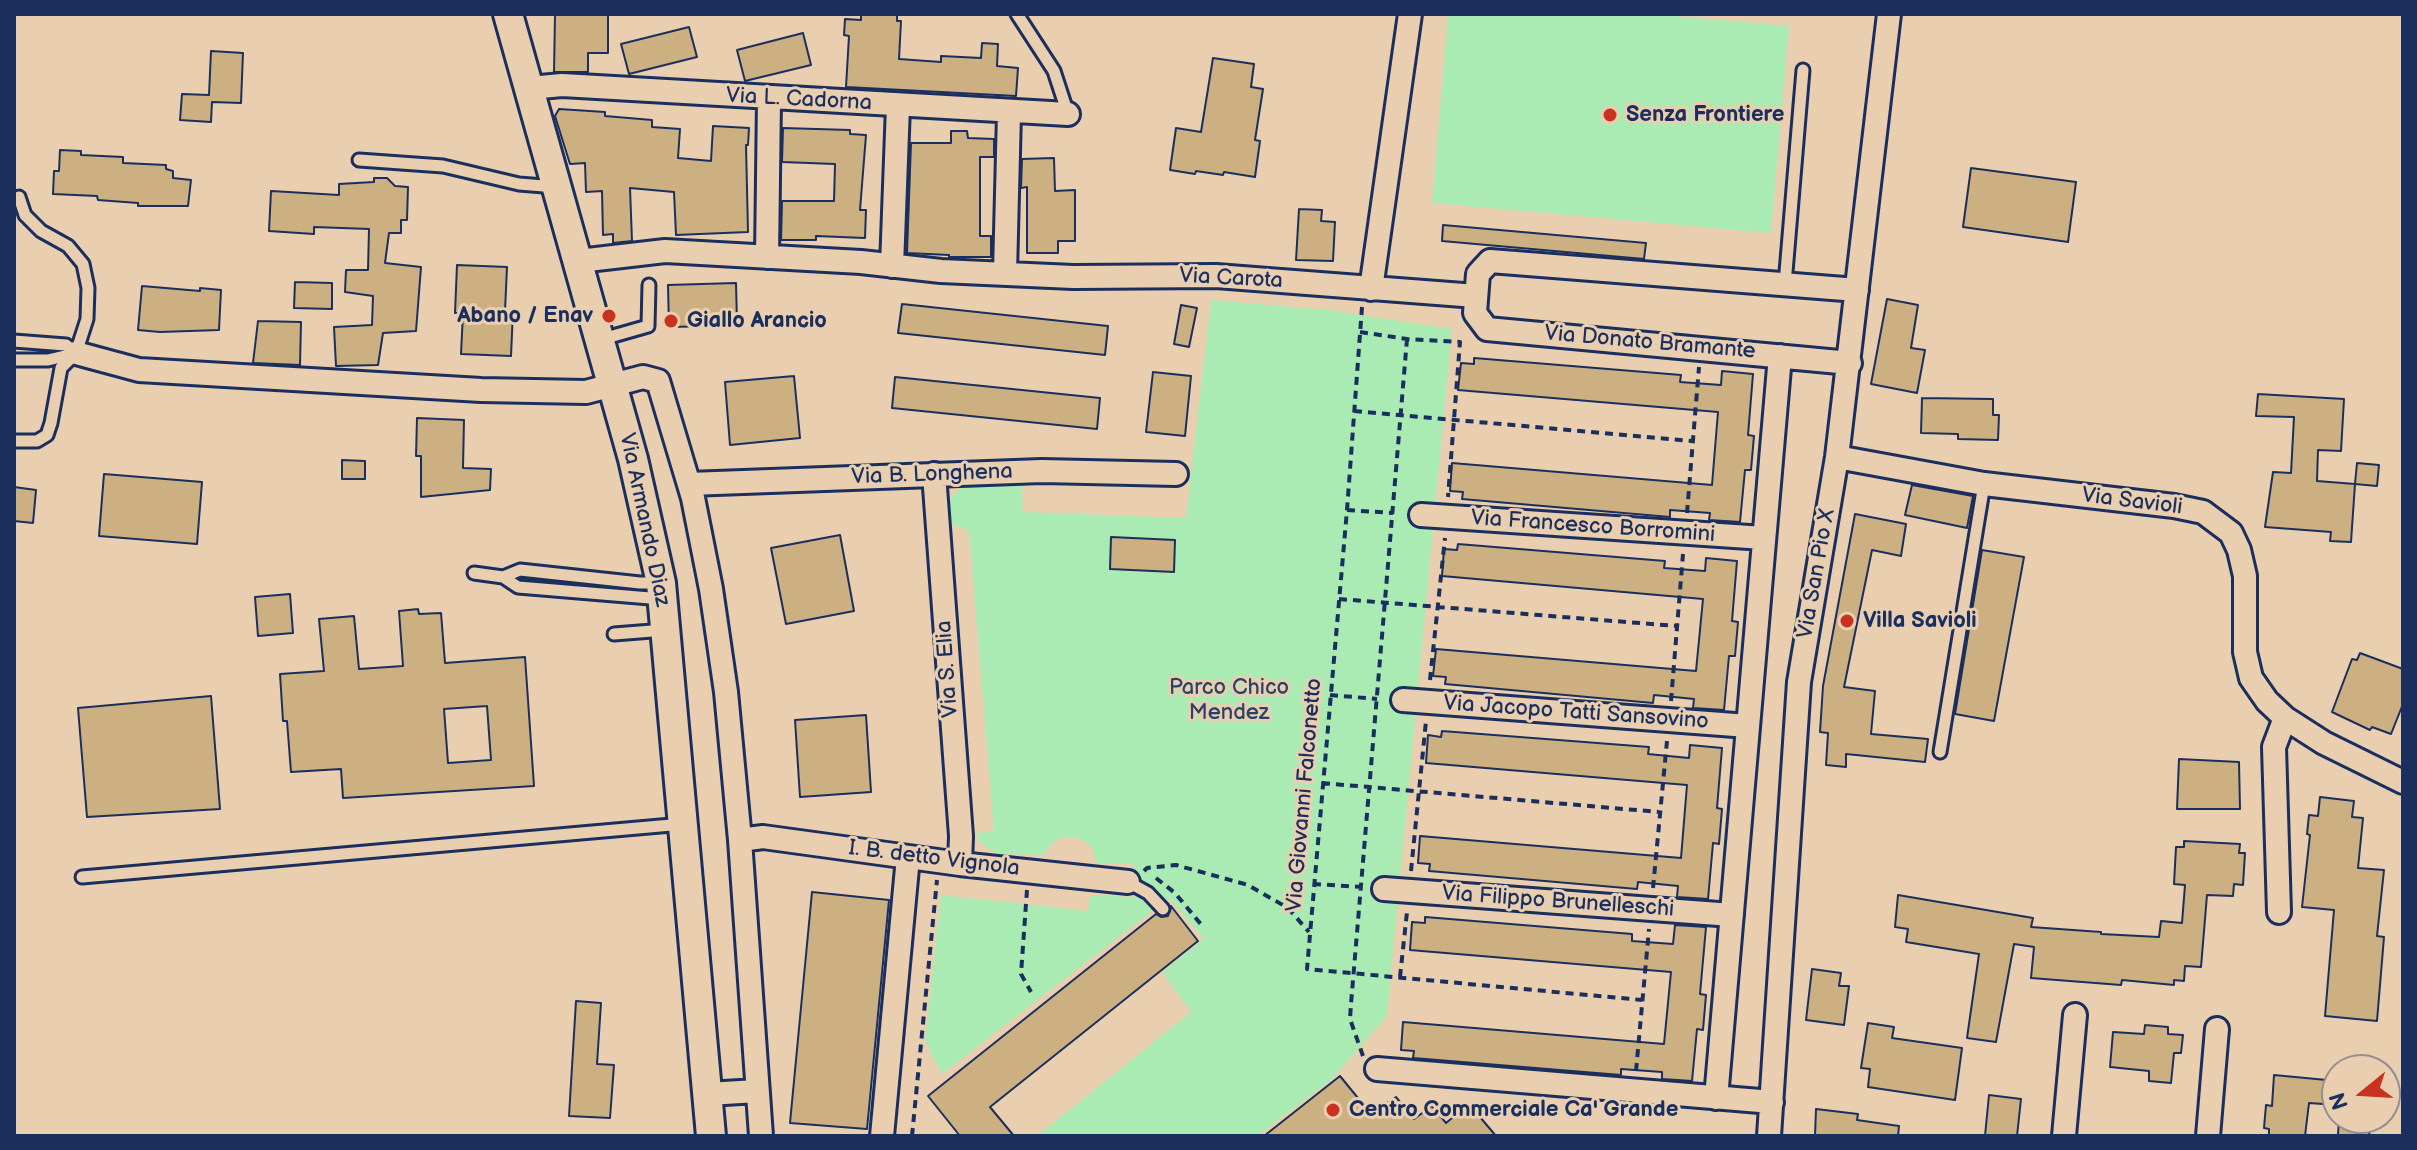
<!DOCTYPE html>
<html>
<head>
<meta charset="utf-8">
<style>
	body { margin:0 }
	#map { position:relative; width:2417px; height:1150px; overflow:hidden; background:#e9cfb0; font-family:"Balsamiq Sans",sans-serif }
	canvas { display:block }
	.frame { position:absolute; inset:0; border:16px solid #1b2f5e; pointer-events:none }
	.north { position:absolute; left:2321px; top:1054px; width:80px; height:80px; box-sizing:border-box; background:#e9cfb0; border:2px solid #978f8f; border-radius:50%; rotate:252deg; font-size:22px; font-weight:700; line-height:32px; text-align:center; color:#1b2f5e }
	.north::after { content:''; display:block; margin:auto; width:28px; height:36px; background:#c8321e; clip-path:polygon(50% 0,100% 100%,50% 72%,0 100%) }
</style>
</head>
<body>
<div id="map">
<canvas width="2417" height="1150"></canvas>
<div class="frame"></div>
<div class="north">N</div>
</div>
<script>
const ctx = document.querySelector('canvas').getContext('2d');
ctx.lineJoin = 'round';
function fillPath(path, color) { ctx.fillStyle = color; ctx.fill(path, 'evenodd'); }
const shape = rows => new Path2D(rows.map(r => 'M' + r).join(''));
function trace(path, color, width, dash) { ctx.strokeStyle = color; ctx.lineWidth = width; ctx.lineCap = dash ? 'butt' : 'round'; ctx.setLineDash(dash || []); ctx.stroke(path); }
function drawText(font, color, halo, rows, align = 'center') {
  ctx.font = font + ' "Balsamiq Sans",sans-serif'; ctx.lineWidth = 6; ctx.setLineDash([]); ctx.textBaseline = 'middle'; ctx.strokeStyle = halo; ctx.fillStyle = color; for (const [text, x, y, turn = 0] of rows) {
    ctx.save(); ctx.translate(x, y); ctx.rotate((+turn || 0) * Math.PI / 180); ctx.textAlign = isNaN(turn) ? turn : align; if (halo) ctx.strokeText(text, 0, 0); ctx.fillText(text, 0, 0); ctx.restore();
  }
}
fillPath(shape([
	[1448,14,1649,14,1789,26,1771,233,1432,203],
	[1211,300,1328,310,1452,329,1387,1016,1331,1080,1257,1136,1043,1136,1041,1133,1191,1012,1162,972,1204,939,1169,898,942,1074,925,1041,941,895,1088,911,1090,895,1133,897,1133,864,1097,863,1092,848,1080,838,1064,837,1052,843,1044,855,1002,854,991,851,977,839,977,833,994,831,969,531,953,525,948,512,951,497,965,485,1022,483,1023,512,1186,518]
]), '#aaebb4');
const building = shape([
	[555,14,608,14,608,53,588,53,588,72,554,72,555,14],
	[861,14,897,14,897,21,901,21,899,59,941,62,941,56,981,58,982,43,998,44,997,66,1018,68,1016,96,846,87,849,36,844,35,845,19,861,20,861,14],
	[689,27,697,57,629,74,621,44,689,27],
	[803,33,811,65,745,81,737,50,803,33],
	[211,51,243,53,241,103,212,102,211,122,180,120,182,94,209,95,211,51],
	[1213,58,1254,64,1251,87,1263,89,1255,140,1260,141,1255,177,1224,172,1223,175,1196,171,1195,174,1170,170,1176,128,1201,132,1213,58],
	[559,109,605,112,605,116,652,120,652,127,680,129,678,158,711,161,713,126,749,128,748,145,746,145,748,232,676,235,674,192,630,188,632,241,613,243,613,234,603,235,602,191,586,192,585,163,570,164,555,116,559,109],
	[783,128,850,130,850,134,866,135,860,210,866,210,865,238,816,236,816,240,781,240,782,201,834,201,835,164,782,162,783,128],
	[951,131,967,131,968,138,994,139,994,157,980,157,980,236,991,236,991,257,949,257,949,255,907,253,911,143,951,143,951,131],
	[60,150,81,151,81,155,123,157,123,163,166,165,166,169,173,171,173,178,191,180,188,206,138,206,138,203,98,200,97,196,53,194,54,171,59,171,60,150],
	[1054,158,1055,191,1075,190,1075,241,1058,241,1058,253,1027,253,1027,187,1021,188,1022,159,1054,158],
	[1971,168,2076,182,2068,242,1963,227,1971,168],
	[374,178,387,178,395,186,408,187,407,220,401,220,401,233,389,233,385,263,421,267,416,331,383,333,378,365,336,366,334,327,372,325,373,296,345,292,346,270,368,270,369,229,314,227,314,234,269,231,271,191,339,195,339,184,374,182,374,178],
	[1299,209,1322,210,1321,221,1335,222,1333,261,1296,260,1299,209],
	[1443,225,1646,243,1644,259,1442,241,1443,225],
	[457,265,507,267,505,311,513,311,511,356,461,354,463,313,455,313,457,265],
	[295,282,332,283,332,309,294,308,295,282],
	[736,283,737,322,714,323,714,326,669,327,668,285,736,283],
	[142,286,200,291,200,288,221,290,219,330,160,332,138,330,142,286],
	[1887,299,1918,305,1911,348,1925,350,1917,393,1871,384,1887,299],
	[902,304,1108,326,1105,355,898,333,902,304],
	[1181,305,1197,308,1189,347,1174,344,1181,305],
	[258,321,301,322,300,365,253,363,258,321],
	[1474,358,1681,375,1680,382,1721,385,1722,371,1753,374,1748,435,1754,436,1751,470,1745,470,1740,522,1709,520,1710,513,1670,510,1670,517,1462,499,1463,492,1450,491,1452,463,1712,485,1718,412,1458,390,1461,363,1474,364,1474,358],
	[1153,372,1191,376,1185,436,1146,432,1153,372],
	[794,376,800,438,730,445,725,382,794,376],
	[895,377,1100,398,1097,429,892,408,895,377],
	[2258,394,2344,399,2341,451,2318,450,2317,481,2355,484,2357,463,2379,465,2377,486,2355,484,2351,542,2330,541,2331,532,2265,527,2273,472,2291,473,2294,417,2256,416,2258,394],
	[1922,398,1993,399,1993,415,1999,415,1998,440,1958,439,1958,434,1921,433,1922,398],
	[417,418,464,420,463,468,491,469,490,490,421,497,421,456,416,456,417,418],
	[342,460,365,461,365,479,342,479,342,460],
	[104,474,202,482,197,544,99,536,104,474],
	[1912,485,1973,496,1967,528,1905,515,1912,485],
	[14,487,36,490,33,523,14,521,14,487],
	[1855,514,1906,524,1901,556,1872,550,1844,687,1875,691,1871,734,1928,739,1925,762,1846,754,1846,767,1826,765,1828,733,1820,732,1823,686,1855,514],
	[840,535,854,611,786,624,771,548,840,535],
	[1111,537,1175,540,1174,572,1110,569,1111,537],
	[1458,544,1665,561,1664,568,1705,571,1706,558,1737,561,1732,621,1738,622,1735,656,1729,656,1724,710,1693,708,1694,699,1654,695,1653,703,1445,684,1446,677,1433,676,1436,649,1696,671,1703,599,1442,576,1444,549,1457,550,1458,544],
	[1982,550,2024,557,1994,721,1955,714,1982,550],
	[290,594,293,633,258,636,255,597,290,594],
	[418,609,419,614,441,613,445,663,525,657,534,786,343,798,341,769,291,772,287,721,283,721,280,674,324,671,319,619,354,616,359,669,403,666,399,611,418,609],
	[487,706,491,760,448,763,444,709,487,706],
	[2360,653,2403,669,2403,704,2391,734,2372,727,2370,730,2332,712,2352,659,2357,660,2360,653],
	[211,696,220,809,87,817,78,708,211,696],
	[866,715,871,792,800,797,795,720,866,715],
	[1442,731,1649,747,1648,754,1689,758,1690,745,1722,748,1717,808,1722,809,1719,844,1713,843,1708,899,1677,897,1678,886,1638,882,1637,889,1429,871,1430,864,1418,863,1420,836,1681,858,1687,785,1426,763,1428,735,1441,737,1442,731],
	[2179,759,2239,762,2240,809,2177,809,2179,759],
	[2320,797,2354,801,2352,817,2363,818,2358,868,2384,870,2377,936,2384,937,2377,1021,2325,1016,2334,910,2302,907,2310,835,2307,834,2309,815,2318,816,2320,797],
	[2184,841,2240,844,2239,853,2245,853,2243,885,2234,884,2233,896,2207,895,2201,967,2185,966,2184,981,2174,980,2174,985,2122,980,2121,985,2031,978,2034,947,2014,944,1996,1042,1967,1038,1979,954,1906,942,1908,929,1895,927,1898,895,2033,918,2031,927,2101,932,2101,934,2159,937,2161,921,2182,923,2185,885,2174,884,2176,847,2184,847,2184,841],
	[812,892,889,900,867,1129,790,1123,812,892],
	[1171,906,1198,941,990,1107,1014,1136,960,1136,928,1096,1156,914,1161,917,1168,916,1171,906],
	[1425,917,1632,934,1632,941,1673,944,1675,925,1706,927,1700,994,1706,995,1703,1030,1697,1029,1692,1081,1662,1079,1662,1072,1621,1069,1621,1075,1413,1058,1414,1051,1401,1050,1403,1022,1664,1044,1671,972,1410,950,1412,922,1425,923,1425,917],
	[1812,969,1841,973,1839,986,1849,986,1844,1025,1806,1020,1812,969],
	[576,1001,601,1003,597,1064,614,1065,610,1118,569,1116,576,1001],
	[1868,1023,1894,1027,1892,1038,1962,1048,1955,1100,1868,1087,1870,1069,1861,1068,1868,1023],
	[2145,1025,2168,1027,2168,1034,2183,1035,2181,1053,2174,1053,2171,1083,2149,1081,2149,1071,2110,1067,2113,1032,2144,1034,2145,1025],
	[2274,1075,2337,1081,2337,1105,2309,1103,2305,1136,2269,1136,2269,1129,2264,1128,2266,1105,2272,1106,2274,1075],
	[1340,1076,1371,1114,1396,1097,1414,1119,1432,1106,1446,1123,1469,1104,1496,1136,1264,1136,1340,1076],
	[1989,1095,2021,1099,2017,1136,1985,1136,1989,1095],
	[1816,1109,1858,1114,1857,1120,1899,1126,1898,1136,1815,1136,1816,1109],
	[2339,1118,2371,1118,2369,1136,2338,1135,2339,1118]
]);
fillPath(building, '#cdb081');
trace(building, '#1b2f5e', 2);
const service = shape([
	[1017,14,1054,71,1068,114],
	[359,160,443,166,519,184,556,187],
	[1785,284,1803,70],
	[599,340,648,326,649,285],
	[14,341,66,345,76,353],
	[14,360,48,360,73,354],
	[14,441,37,441,47,435,51,423,61,368,76,353,87,319,88,288,83,264,68,246,41,231,25,215,19,197],
	[474,573,503,577,518,587,662,599],
	[503,577,520,570,640,583,661,583],
	[614,634,665,630],
	[1940,752,1984,484],
	[82,877,683,824],
	[1128,882,1148,893,1163,909]
]);
const minor = shape([
	[530,88,562,85,1068,114],
	[767,257,769,99],
	[579,261,665,251,861,262,941,271,1073,277,1216,276,1476,296],
	[892,266,898,106],
	[1005,273,1009,113],
	[1371,289,1410,14],
	[76,353,139,370,481,390,586,392,643,377,658,381,693,498,711,589,726,692,740,840,761,1136],
	[1850,363,1487,329,1475,313,1478,274,1490,261,1857,290],
	[1837,457,1984,484,2174,506,2203,512,2231,533,2239,550,2245,576,2245,652,2251,678,2267,701,2285,718,2324,743,2403,782],
	[934,474,961,836,960,864],
	[689,484,1042,471,1176,474],
	[1421,515,1764,538],
	[1403,700,1748,726],
	[740,840,763,837,960,864,1128,882],
	[1384,889,1732,915],
	[2279,912,2274,747,2285,718],
	[1377,1069,1772,1102],
	[708,1094,757,1091],
	[1716,1098,1780,356],
	[882,1136,908,857],
	[1769,1136,1799,682,1837,457,1889,14],
	[2064,1136,2075,1015],
	[2208,1136,2217,1029]
]);
const tertiary = shape([
	[508,14,633,459,661,583,711,1136]
]);
trace(service, '#1b2f5e', 17);
trace(minor, '#1b2f5e', 28);
trace(tertiary, '#1b2f5e', 34);
trace(shape([
	[1362,307,1347,510,1307,969,1642,1000],
	[1360,332,1407,339,1460,342,1448,497],
	[1354,411,1692,441],
	[1347,510,1393,513],
	[1687,513,1699,367],
	[1339,599,1676,626],
	[1430,680,1445,538],
	[1330,695,1377,699],
	[1671,701,1683,554],
	[1322,783,1659,812],
	[1144,871,1147,868,1176,865,1248,885,1288,908,1309,932],
	[1411,871,1426,721],
	[1156,878,1175,893,1204,928],
	[1313,884,1362,887],
	[1653,888,1667,741],
	[1027,890,1021,974,1031,992],
	[1400,977,1407,912],
	[1363,1056,1350,1019,1351,1004,1407,339],
	[1636,1071,1649,929],
	[912,1136,937,880]
]), '#1b2f5e', 4, [8, 6]);
trace(service, '#e9cfb0', 11);
trace(minor, '#e9cfb0', 22);
trace(tertiary, '#e9cfb0', 28);
for (const [x, y, r, color] of [
	[1610,115,8,"#c8321e"],
	[609,316,8,"#c8321e"],
	[671,321,8,"#c8321e"],
	[1847,621,8,"#c8321e"],
	[1333,1110,8,"#c8321e"]
]) { const dot = new Path2D(); dot.arc(x, y, r, 0, 2 * Math.PI); ctx.fillStyle = color; ctx.fill(dot); trace(dot, '#e9cfb0', 3); }
drawText('22px', '#1b2f5e', '#e9cfb0', [
	["Via L. Cadorna",799,100,3],
	["Via Carota",1231,279,3],
	["Via Donato Bramante",1650,343,5],
	["Via B. Longhena",932,475,-2],
	["Via Savioli",2132,502,7],
	["Via Armando Diaz",644,520,78],
	["Via Francesco Borromini",1593,527,4],
	["Via San Pio X",1817,574,-80],
	["Via S. Elia",948,669,-94],
	["Via Jacopo Tatti Sansovino",1576,713,4],
	["Via Giovanni Falconetto",1305,795,-85],
	["I. B. detto Vignola",934,859,7],
	["Via Filippo Brunelleschi",1558,902,4]
]);
drawText('bold 22px', '#1b2f5e', '#e9cfb0', [
	["Senza Frontiere",1626,115],
	["Abano / Enav",593,316,"right"],
	["Giallo Arancio",687,321],
	["Villa Savioli",1863,621],
	["Centro Commerciale Ca' Grande",1349,1110]
], 'left');
drawText('22px', '#294267', '#e9cfb0', [
	["Parco Chico",1229,688],
	["Mendez",1229,713]
]);
</script>
</body>
</html>
